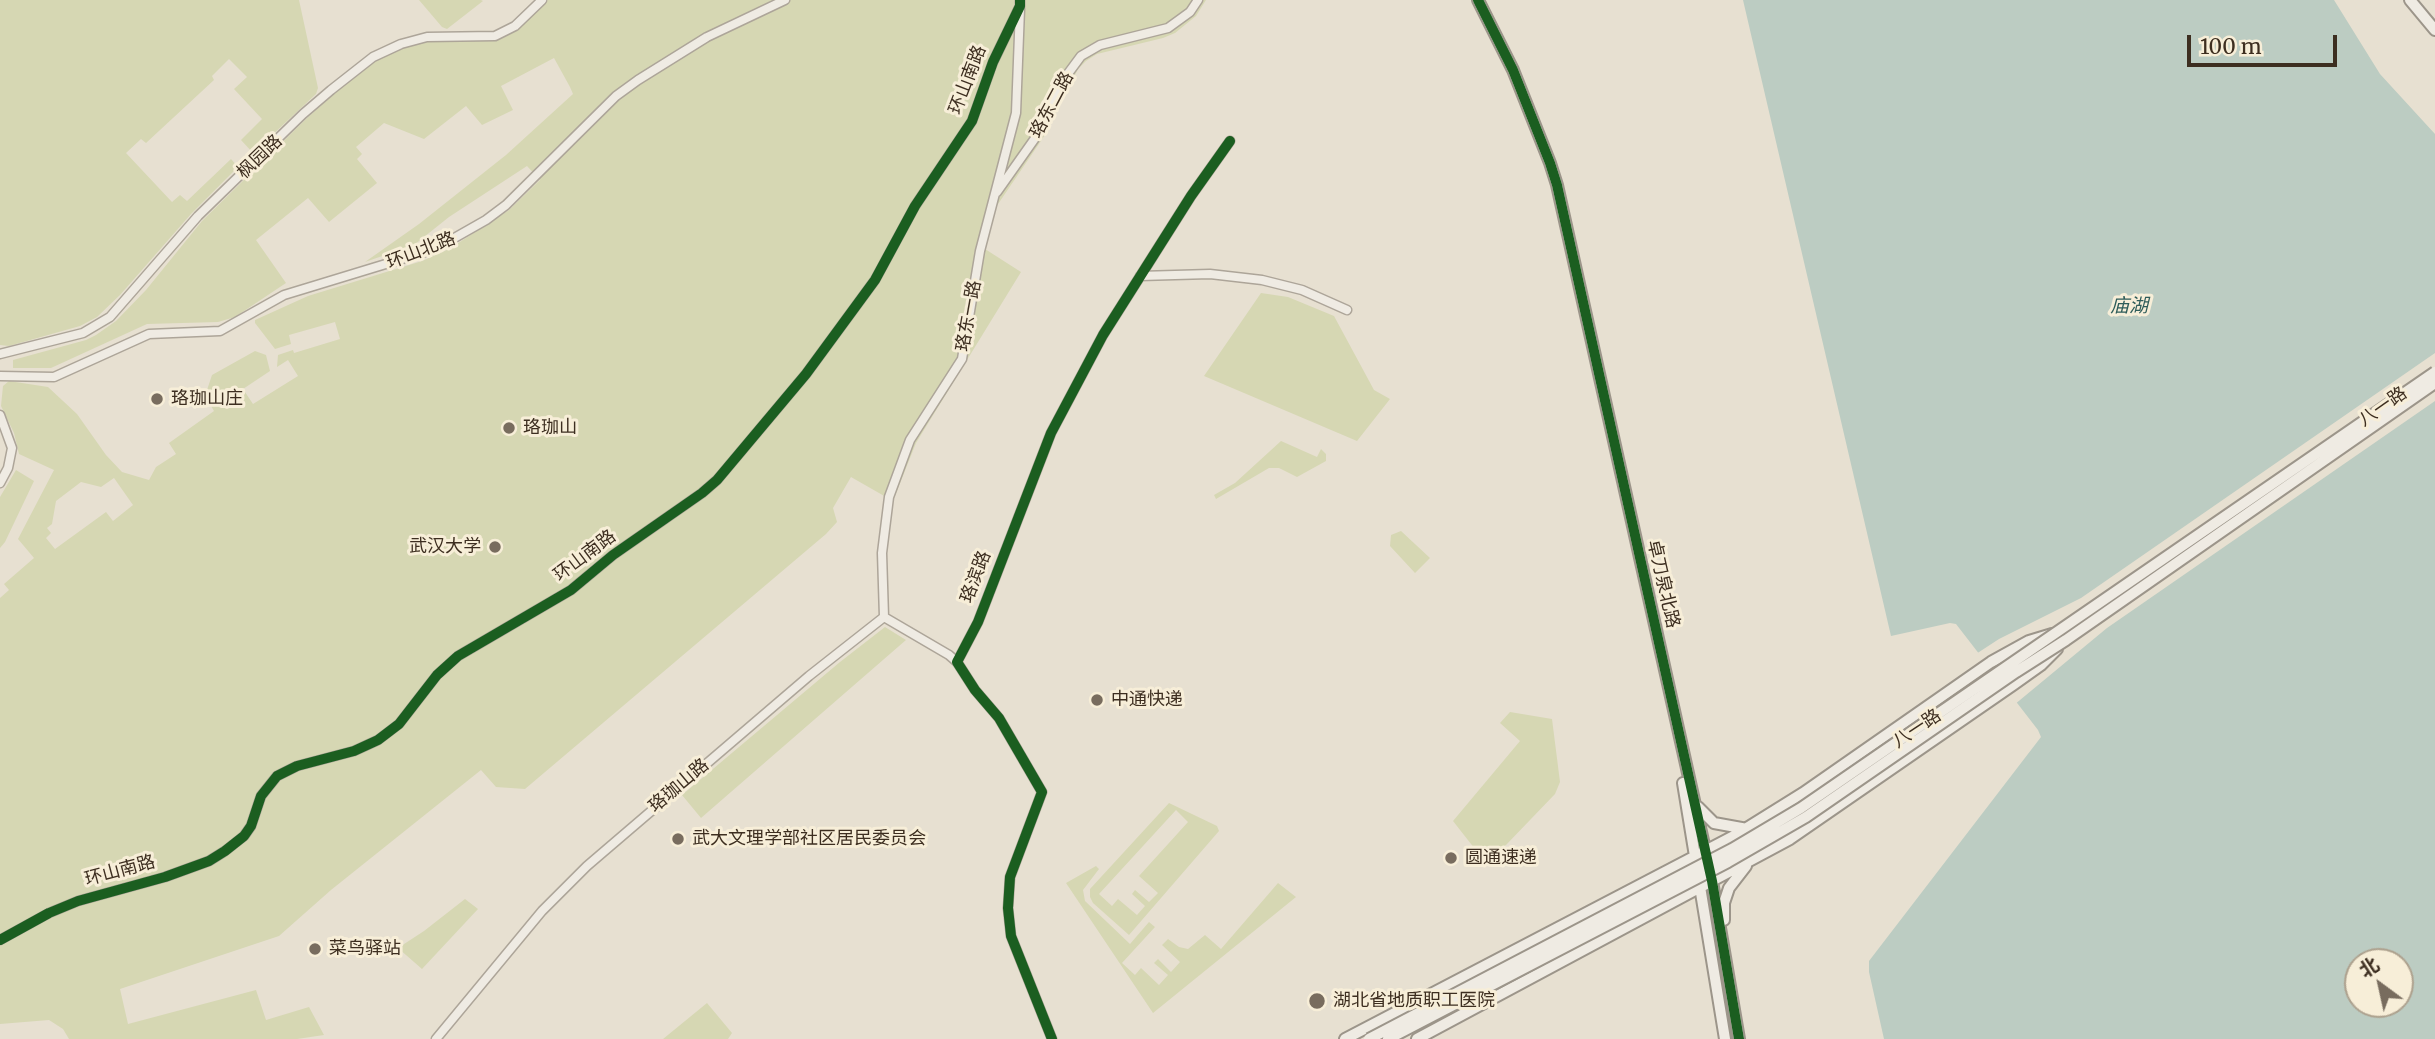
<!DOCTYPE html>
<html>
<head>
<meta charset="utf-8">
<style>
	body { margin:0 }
	#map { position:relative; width:2435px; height:1039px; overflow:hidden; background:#e7e0d1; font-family:Merriweather,"Noto Sans SC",serif }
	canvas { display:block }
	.north { position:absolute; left:2344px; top:948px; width:70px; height:70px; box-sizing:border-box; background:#f7eed8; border:2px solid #ada18e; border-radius:50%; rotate:327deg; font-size:19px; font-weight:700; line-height:28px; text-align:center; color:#3d2e20 }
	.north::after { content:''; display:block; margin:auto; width:24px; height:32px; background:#786c5e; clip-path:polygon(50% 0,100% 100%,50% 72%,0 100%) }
	.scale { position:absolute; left:2187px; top:35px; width:150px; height:32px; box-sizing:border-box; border:4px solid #3d2e20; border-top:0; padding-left:9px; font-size:21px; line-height:24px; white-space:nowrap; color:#3d2e20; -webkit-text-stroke:5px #f7eed8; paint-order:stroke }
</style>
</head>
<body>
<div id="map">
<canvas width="2435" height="1039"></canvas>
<div class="north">北</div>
<div class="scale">100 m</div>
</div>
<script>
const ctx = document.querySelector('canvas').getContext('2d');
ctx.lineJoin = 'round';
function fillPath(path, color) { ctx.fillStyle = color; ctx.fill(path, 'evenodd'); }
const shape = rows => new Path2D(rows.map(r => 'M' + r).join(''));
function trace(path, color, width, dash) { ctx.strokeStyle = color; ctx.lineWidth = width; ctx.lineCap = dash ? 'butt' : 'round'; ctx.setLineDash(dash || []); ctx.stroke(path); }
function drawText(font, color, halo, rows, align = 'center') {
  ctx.font = font + ' Merriweather,"Noto Sans SC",serif'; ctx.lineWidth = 6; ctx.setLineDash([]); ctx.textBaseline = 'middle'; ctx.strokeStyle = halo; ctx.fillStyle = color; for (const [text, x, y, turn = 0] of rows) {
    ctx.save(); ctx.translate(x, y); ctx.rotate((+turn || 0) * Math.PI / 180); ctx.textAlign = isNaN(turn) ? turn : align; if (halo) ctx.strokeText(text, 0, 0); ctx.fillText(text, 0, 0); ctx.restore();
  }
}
fillPath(shape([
	[0,0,299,0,318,88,316,94,253,153,241,140,262,119,234,89,247,77,229,59,212,76,214,80,146,143,141,139,126,153,172,202,180,195,187,201,231,159,238,167,191,214,120,295,97,317,80,326,9,346,0,345],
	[419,0,481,0,483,1,447,29,442,27],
	[548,0,1206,0,1196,16,1175,33,1163,38,1097,54,1086,61,1078,69,1045,135,996,207,985,249,1021,272,916,443,893,501,851,477,833,508,837,522,826,534,525,789,496,787,481,770,331,890,279,936,120,989,128,1024,256,990,266,1020,309,1007,324,1035,297,1039,69,1039,63,1029,49,1020,0,1024,0,598,9,590,4,584,34,558,18,539,54,470,19,454,14,433,1,406,3,386,9,381,48,387,77,414,106,455,122,472,149,480,156,467,176,454,169,443,214,411,205,396,212,375,255,351,266,355,270,371,243,389,253,404,298,376,288,360,277,367,278,355,293,350,294,353,340,339,335,322,289,335,291,344,275,349,255,323,255,320,308,296,422,261,449,249,509,210,540,180,527,166,449,217,414,245,365,262,419,224,506,155,573,94,570,87,554,58,501,86,513,110,482,125,466,106,424,139,384,123,356,147,362,154,357,159,377,183,329,222,308,198,256,240,286,283,235,317,218,322,147,324,51,368,13,368,13,360,86,340,96,335,116,321,146,290,202,221,306,119,356,74,375,61,412,44,439,39,486,41,504,37,518,28],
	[114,478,133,505,113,521,106,512,55,549,46,538,51,533,47,528,52,524,56,501,81,482,101,487],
	[1261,293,1288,297,1334,316,1374,390,1390,399,1357,441,1204,376],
	[1281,441,1317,457,1321,449,1326,454,1326,461,1297,477,1279,468,1269,468,1216,499,1214,495,1235,483],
	[16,470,34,481,5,542,0,548,0,497],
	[1401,531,1430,558,1415,573,1390,546,1391,535],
	[885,627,906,640,701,818,682,795,840,662],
	[1510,712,1552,719,1560,782,1555,794,1506,845,1482,858,1453,821,1520,741,1500,723],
	[1169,803,1217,826,1219,831,1129,935,1093,903,1090,897,1090,889],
	[1176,810,1188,822,1139,876,1158,893,1149,902,1135,890,1132,894,1145,906,1137,915,1118,899,1112,906,1099,894],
	[1096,866,1099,869,1083,890,1085,901,1130,944,1149,922,1155,927,1122,963,1135,975,1141,968,1159,985,1168,975,1154,963,1158,959,1171,972,1180,962,1162,945,1168,939,1179,947,1188,949,1205,935,1221,949,1278,883,1296,897,1153,1013,1066,883],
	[465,899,478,909,422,969,398,948,424,931],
	[707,1003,732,1033,728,1039,663,1039]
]), '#d6d7b3');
fillPath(shape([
	[1743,0,2334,0,2380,74,2435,134,2435,1039,1884,1039,1869,972,1869,961,2041,737,2038,730,1956,624,1950,623,1891,636],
	[2358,962,2400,962,2400,1004,2358,1004]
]), '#bcccc2');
fillPath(shape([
	[2435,353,2435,401,2107,628,2014,705,1976,654,1999,639,2081,598]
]), '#e7e0d1');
const street = shape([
	[997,192,1038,134,1064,79,1081,56,1100,45,1168,28,1190,12,1198,0],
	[1140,276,1210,274,1262,280,1302,290,1347,310],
	[0,354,83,333,110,317,198,216,303,114,331,90,373,57,401,44,427,37,495,36,515,26,542,0],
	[0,376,54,377,149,334,220,331,284,295,435,249,486,220,506,205,616,96,638,80,707,37,785,0],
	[0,415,12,448,8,468,0,483],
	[884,617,882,553,889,497,910,440,962,359,980,251,1016,113,1020,9],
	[884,617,949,655,957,662],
	[0,940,49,913,78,901,165,877,209,861,225,851,244,836,251,826,261,796,277,776,297,766,354,751,378,740,399,724,437,675,458,656,571,590,613,555,702,493,717,480,806,374,875,280,915,206,972,121,993,62,1020,6,1020,0],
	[436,1039,542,911,587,866,809,676,884,617],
	[1052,1039,1011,936,1008,908,1010,877,1042,792,999,718,975,690,957,662,978,622,1051,433,1103,335,1191,196,1230,141]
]);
const secondary = shape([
	[1478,0,1513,70,1550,163,1557,185,1712,881,1739,1039],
	[2410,0,2435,30],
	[1683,783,1725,1039],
	[1698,807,1714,823,1747,829],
	[1724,920,1724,903,1729,888,1746,866],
	[1345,1039,1734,836,1803,793,1991,662,2029,641,2052,634],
	[1417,1039,1790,839,2013,685,2041,665,2057,649]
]);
trace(street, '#ada599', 11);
trace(secondary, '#9c958a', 14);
trace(street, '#efebe3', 8);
trace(secondary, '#efebe3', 10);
const secondaryBridge = shape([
	[1369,1039,1732,849,1801,808,2435,372],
	[1388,1039,1728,862,1806,817,2016,672,2066,640,2435,383]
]);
trace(secondaryBridge, '#9c958a', 14, []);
trace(secondaryBridge, '#efebe3', 10);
trace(shape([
	[1478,0,1513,70,1550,163,1557,185,1712,881,1739,1039],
	[0,940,49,913,78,901,165,877,209,861,225,851,244,836,251,826,261,796,277,776,297,766,354,751,378,740,399,724,437,675,458,656,571,590,613,555,702,493,717,480,806,374,875,280,915,206,972,121,993,62,1020,6,1020,0],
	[1052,1039,1011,936,1008,908,1010,877,1042,792,999,718,975,690,957,662,978,622,1051,433,1103,335,1191,196,1230,141]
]), '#1b5e20', 10);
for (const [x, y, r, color] of [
	[157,399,7,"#786c5e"],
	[509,428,7,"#786c5e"],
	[495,547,7,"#786c5e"],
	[1097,700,7,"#786c5e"],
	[678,839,7,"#786c5e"],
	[1451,858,7,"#786c5e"],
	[315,949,7,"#786c5e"],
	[1317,1001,9,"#786c5e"]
]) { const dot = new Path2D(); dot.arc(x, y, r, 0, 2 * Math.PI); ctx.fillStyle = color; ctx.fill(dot); trace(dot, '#f7eed8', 2.5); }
drawText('18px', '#3d2e20', '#f7eed8', [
	["环山南路",968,80,-69],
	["珞东二路",1052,105,-62],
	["枫园路",260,157,-44],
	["环山北路",421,251,-21],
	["珞东一路",969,316,-80],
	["八一路",2383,407,-35],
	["环山南路",585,556,-37],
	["珞滨路",976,577,-69],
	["卓刀泉北路",1663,584,77],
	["八一路",1917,729,-34],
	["珞珈山路",679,786,-40],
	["环山南路",120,871,-15]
]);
drawText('18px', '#3d2e20', '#f7eed8', [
	["珞珈山庄",171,399],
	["珞珈山",523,428],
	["武汉大学",481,547,"right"],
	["中通快递",1111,700],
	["武大文理学部社区居民委员会",692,839],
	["圆通速递",1465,858],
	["菜鸟驿站",329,949],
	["湖北省地质职工医院",1333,1001]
], 'left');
drawText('italic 19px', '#2f5d5a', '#f7eed8', [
	["庙湖",2129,307]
]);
</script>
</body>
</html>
